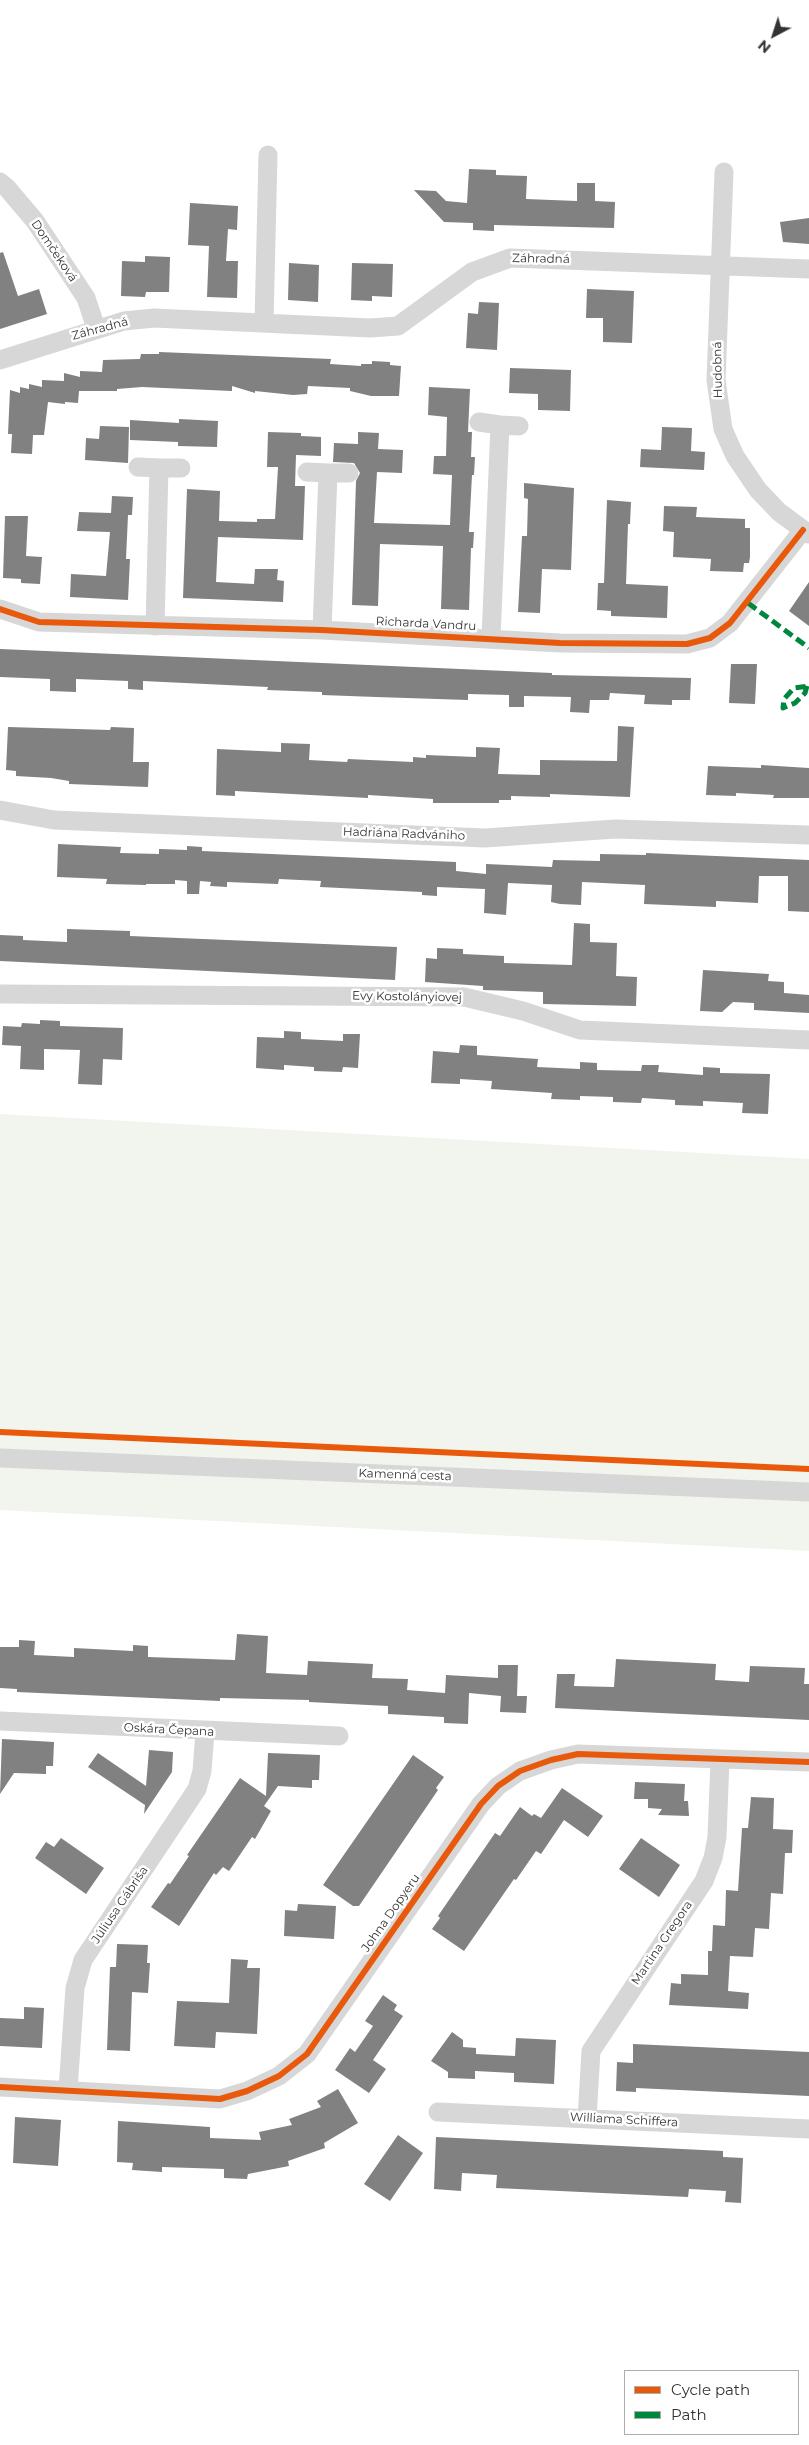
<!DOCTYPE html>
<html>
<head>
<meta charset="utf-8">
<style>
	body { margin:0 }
	#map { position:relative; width:809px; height:2445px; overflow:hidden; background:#fff; font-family:Montserrat,sans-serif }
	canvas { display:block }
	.legend { position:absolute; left:624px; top:2370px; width:175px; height:65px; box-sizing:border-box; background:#fff; border:1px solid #adadad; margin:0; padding:6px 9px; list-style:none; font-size:15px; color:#333 }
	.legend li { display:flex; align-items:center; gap:10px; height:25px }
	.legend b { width:25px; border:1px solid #adadad }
	.north { position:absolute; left:749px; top:10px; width:50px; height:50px; -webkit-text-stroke:4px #fff; paint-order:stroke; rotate:220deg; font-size:14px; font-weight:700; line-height:20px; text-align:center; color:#333 }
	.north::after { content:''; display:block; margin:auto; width:18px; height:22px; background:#333; clip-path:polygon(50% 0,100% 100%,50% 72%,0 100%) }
</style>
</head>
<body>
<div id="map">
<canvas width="809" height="2445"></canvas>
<ul class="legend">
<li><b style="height:6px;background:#e8590c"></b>Cycle path</li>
<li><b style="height:6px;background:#00873e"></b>Path</li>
</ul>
<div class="north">N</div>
</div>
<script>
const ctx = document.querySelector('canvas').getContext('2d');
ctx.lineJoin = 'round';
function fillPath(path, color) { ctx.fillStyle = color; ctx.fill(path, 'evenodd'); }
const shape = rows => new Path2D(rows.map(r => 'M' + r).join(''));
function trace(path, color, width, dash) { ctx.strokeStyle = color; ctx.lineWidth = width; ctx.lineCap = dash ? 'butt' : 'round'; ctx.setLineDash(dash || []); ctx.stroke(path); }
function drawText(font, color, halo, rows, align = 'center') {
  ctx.font = font + ' Montserrat,sans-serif'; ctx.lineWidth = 5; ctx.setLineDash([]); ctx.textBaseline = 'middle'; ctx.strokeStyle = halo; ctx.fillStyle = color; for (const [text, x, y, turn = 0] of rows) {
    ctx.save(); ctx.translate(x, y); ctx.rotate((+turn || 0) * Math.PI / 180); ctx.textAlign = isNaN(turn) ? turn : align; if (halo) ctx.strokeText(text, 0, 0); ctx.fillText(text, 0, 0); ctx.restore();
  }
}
fillPath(shape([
	[0,1114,809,1159,809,1551,0,1510]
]), '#f1f5ed');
fillPath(shape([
	[469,169,496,170,496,175,527,176,526,199,577,201,577,183,595,183,595,201,615,202,614,228,494,225,494,231,473,230,473,223,444,222,414,190,436,191,446,201,467,203],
	[190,203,238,206,237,230,228,229,226,261,238,261,237,298,207,297,209,246,188,245],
	[809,218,809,244,783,242,780,222],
	[3,252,18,296,39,289,47,314,0,329,0,253],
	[145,256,170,257,169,292,146,292,145,297,121,296,122,261,145,262],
	[289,263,319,265,318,302,288,300],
	[352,263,393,264,392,297,372,296,372,301,351,300],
	[587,289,634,291,632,343,603,342,603,318,586,318],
	[479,302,499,303,497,350,466,348,468,313,478,314],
	[159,352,331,359,330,364,361,366,361,364,372,364,372,361,390,362,390,365,401,366,399,396,371,396,350,391,350,388,308,386,307,394,293,395,255,391,255,393,232,386,232,391,142,387,117,389,117,391,79,391,78,403,65,402,65,404,48,402,44,435,33,435,32,454,11,453,12,434,8,434,10,390,20,393,20,387,29,389,29,384,42,387,42,380,64,381,64,373,80,377,80,371,102,372,103,360,140,359,141,354,159,354],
	[510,368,571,370,570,411,538,410,538,394,509,393],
	[429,387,470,389,468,432,472,432,471,457,475,457,474,475,472,475,469,532,474,532,473,548,471,548,469,610,441,609,443,546,380,544,378,606,352,605,356,481,360,473,354,463,333,462,334,443,358,444,358,432,379,433,378,449,403,450,402,473,377,472,374,523,450,525,452,475,433,474,434,456,446,456,447,417,428,415],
	[179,419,218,421,217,447,178,446,178,442,130,440,130,420,179,423],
	[100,426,129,427,128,463,85,460,86,438,99,439],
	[662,427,692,428,691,451,705,452,704,470,640,467,641,449,661,450],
	[268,432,301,433,301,436,321,437,321,456,296,455,295,486,305,486,303,540,218,537,216,582,254,584,255,569,278,569,277,580,284,581,283,602,183,598,187,489,220,491,219,521,257,522,257,519,275,519,278,467,267,467],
	[524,483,574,488,571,570,542,569,540,613,518,612,522,536,527,536,528,499,524,498],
	[112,496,133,497,132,515,128,515,126,559,130,559,128,600,70,597,71,574,106,576,110,532,77,531,79,512,111,513],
	[607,500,631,502,630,524,628,524,626,584,668,586,667,618,611,616,611,611,597,610,598,583,604,583],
	[664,506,697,507,696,517,745,519,745,528,750,528,750,557,749,563,744,563,743,572,710,571,711,559,673,557,674,532,663,531],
	[5,516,28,516,26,556,42,557,40,584,21,583,21,579,3,578],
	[809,582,809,626,789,611],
	[0,649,552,673,552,675,691,678,690,700,672,700,672,705,644,704,645,695,610,693,609,700,590,700,589,713,570,712,571,697,524,696,524,707,509,707,509,695,468,694,468,700,376,697,322,695,322,692,267,690,268,687,143,681,143,690,128,689,128,681,76,679,76,692,50,691,50,679,0,677],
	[731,664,757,664,755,704,729,703],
	[618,726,634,727,630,797,550,794,550,797,511,796,511,800,499,800,499,803,433,803,433,799,368,795,368,798,235,791,235,796,216,795,217,749,281,752,281,743,310,744,309,760,347,762,348,759,413,762,413,757,426,758,426,755,476,757,476,747,500,748,498,774,540,775,540,760,617,761],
	[8,727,110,730,111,727,134,728,133,762,149,762,148,787,69,784,69,781,51,778,16,776,16,771,6,770],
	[761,765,809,768,809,798,773,798,774,795,736,793,736,796,706,795,708,766,761,768],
	[58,844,121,847,120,853,159,854,159,849,187,850,187,846,202,847,202,851,456,862,456,871,486,874,486,864,552,867,553,860,600,861,600,854,646,855,646,853,809,860,809,912,788,911,788,876,759,876,758,903,716,901,716,907,644,904,645,885,582,882,581,905,560,904,551,902,552,885,508,883,506,915,484,913,485,889,437,887,437,896,422,895,422,892,320,887,321,881,279,879,278,884,227,882,227,887,210,886,211,882,200,881,199,894,187,894,187,881,175,880,175,884,146,884,146,885,106,884,107,879,57,877],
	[574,923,590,924,590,942,617,943,616,976,637,977,636,1006,543,1004,543,992,483,990,483,986,425,982,426,958,437,959,437,948,463,949,463,954,504,956,504,963,572,965],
	[67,929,130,931,130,936,397,947,395,980,0,961,0,935,23,936,23,940,67,942],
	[703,970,769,974,768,981,784,982,784,993,809,995,809,1013,754,1010,754,1003,733,1002,722,1012,700,1011],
	[40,1020,60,1021,60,1026,123,1028,122,1060,103,1059,102,1085,78,1084,80,1050,44,1049,44,1070,20,1069,21,1046,2,1045,3,1026,21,1027,22,1023,40,1024],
	[284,1031,301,1032,301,1039,343,1041,343,1034,360,1034,358,1068,343,1067,342,1072,314,1071,314,1067,284,1065,284,1070,256,1068,257,1037,284,1038],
	[460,1045,477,1046,477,1055,538,1059,537,1067,580,1069,580,1062,597,1063,597,1070,641,1071,642,1065,659,1065,658,1072,703,1075,703,1067,720,1068,720,1073,770,1074,768,1114,742,1113,743,1103,703,1101,703,1106,675,1105,675,1100,642,1098,641,1103,613,1102,613,1097,580,1096,580,1100,551,1099,552,1093,491,1089,492,1081,460,1079,460,1084,431,1083,433,1051,459,1053],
	[237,1634,268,1636,266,1673,307,1675,308,1661,373,1664,372,1678,408,1679,407,1690,445,1693,446,1675,498,1678,498,1665,518,1665,517,1696,527,1696,526,1713,500,1712,501,1696,469,1693,468,1724,444,1723,444,1717,388,1714,388,1706,309,1702,309,1700,220,1698,220,1701,61,1694,17,1692,17,1689,0,1688,0,1647,19,1647,19,1640,35,1641,34,1655,74,1657,74,1648,133,1651,133,1645,148,1646,148,1657,235,1660],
	[616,1659,716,1664,715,1680,749,1682,750,1666,805,1668,804,1684,809,1684,809,1720,555,1708,557,1674,575,1674,574,1686,614,1687],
	[2,1739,54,1742,53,1766,46,1766,46,1774,14,1773,0,1794],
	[149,1750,173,1752,172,1772,144,1814,145,1805,88,1767,98,1753,146,1786],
	[268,1753,320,1755,319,1780,312,1780,312,1788,278,1786,264,1806,271,1811,255,1839,252,1837,229,1871,223,1867,216,1875,214,1873,179,1926,151,1907,168,1883,170,1884,189,1856,187,1855,240,1778,266,1796],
	[413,1755,444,1777,436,1788,438,1790,359,1906,353,1906,323,1885],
	[635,1782,685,1784,684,1801,688,1801,689,1816,658,1815,662,1809,648,1808,648,1799,634,1799],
	[562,1788,603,1816,588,1837,564,1820,541,1854,536,1851,516,1880,514,1879,464,1951,432,1929,440,1918,438,1916,495,1833,500,1836,520,1807,532,1816,534,1814,541,1818],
	[751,1797,774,1798,773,1829,793,1830,792,1853,785,1853,783,1894,771,1893,769,1929,755,1928,753,1957,730,1956,728,1991,749,1993,748,2009,669,2005,671,1983,681,1984,681,1974,708,1975,708,1951,712,1951,713,1925,725,1926,726,1890,738,1891,742,1828,748,1828],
	[61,1838,104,1868,86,1894,35,1858,46,1842,54,1847],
	[641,1838,680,1865,659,1897,619,1869],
	[298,1904,336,1906,334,1939,284,1936,285,1910,297,1911],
	[117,1944,148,1945,147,1963,150,1963,148,1993,132,1992,130,2051,107,2050,110,1967,116,1967],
	[231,1959,248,1960,247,1968,260,1968,257,2034,216,2032,215,2048,174,2046,177,2001,229,2003],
	[383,1995,397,2005,394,2010,403,2016,373,2060,386,2069,369,2093,335,2070,350,2048,355,2052,373,2026,365,2021],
	[24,2007,44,2008,42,2048,0,2046,0,2018,24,2019],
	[452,2032,463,2040,463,2047,476,2048,476,2054,515,2056,516,2038,556,2040,554,2084,514,2082,514,2073,475,2071,475,2079,448,2078,448,2072,431,2061],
	[633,2044,809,2052,809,2096,636,2088,636,2092,616,2091,617,2062,633,2063],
	[338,2089,358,2123,324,2143,325,2148,288,2161,289,2166,248,2174,247,2179,224,2178,224,2169,162,2167,162,2172,132,2170,133,2163,117,2162,118,2121,210,2127,210,2138,261,2140,259,2132,292,2125,289,2119,321,2107,317,2101],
	[15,2117,61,2120,58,2166,13,2163],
	[398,2135,423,2153,390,2201,364,2184],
	[436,2137,723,2151,723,2157,743,2158,741,2203,725,2202,726,2191,689,2189,688,2197,496,2188,497,2175,462,2173,461,2191,434,2189]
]), '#818181');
trace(shape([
	[724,172,716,380,723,429,735,456,758,490,779,512,809,534],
	[0,182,7,188,35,221,86,298,96,328],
	[264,322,268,155],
	[0,360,124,321,154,318,370,328,398,326,472,272,510,258,809,269],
	[479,422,500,425,491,638],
	[500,425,519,426],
	[138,467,159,468,155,626],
	[159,468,181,468],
	[307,472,328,473],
	[0,609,39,622,322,630,560,643,687,644,710,638,730,623,803,530],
	[322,630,328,473,349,473],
	[0,810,54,820,485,838,615,829,809,835],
	[0,994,464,997,523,1011,580,1030,809,1040],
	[0,1458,809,1492],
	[0,1721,339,1736],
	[0,2087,220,2099,247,2091,279,2076,307,2054,481,1804,498,1786,520,1771,551,1760,578,1754,809,1762],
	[68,2090,75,1988,83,1960,197,1789,202,1771,205,1732],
	[438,2112,809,2129],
	[587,2119,591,2051,704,1881,713,1858,717,1837,720,1760]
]), '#d7d7d7', 19);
trace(shape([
	[748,603,809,648],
	[807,686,805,693,795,703,783,708,784,699,794,688,809,686]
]), '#00873e', 5, [10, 5]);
trace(shape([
	[0,609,39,622,322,630,560,643,687,644,710,638,730,623,803,530],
	[0,1432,809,1469],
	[0,2087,220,2099,247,2091,279,2076,307,2054,481,1804,498,1786,520,1771,551,1760,578,1754,809,1762]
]), '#e8590c', 6);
drawText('12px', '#333', '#fff', [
	["Domčeková",54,251,56],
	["Záhradná",541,259,1],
	["Záhradná",100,329,-15],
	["Hudobná",718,370,-91],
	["Richarda Vandru",426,624,3],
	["Hadriána Radvániho",404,834,2],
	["Evy Kostolányiovej",407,997,1],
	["Kamenná cesta",405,1475,2],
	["Oskára Čepana",169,1730,3],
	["Júliusa Gábriša",120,1905,-56],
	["Johna Dopyeru",391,1913,-55],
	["Martina Gregora",662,1943,-56],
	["Williama Schiffera",624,2120,3]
]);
</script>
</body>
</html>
